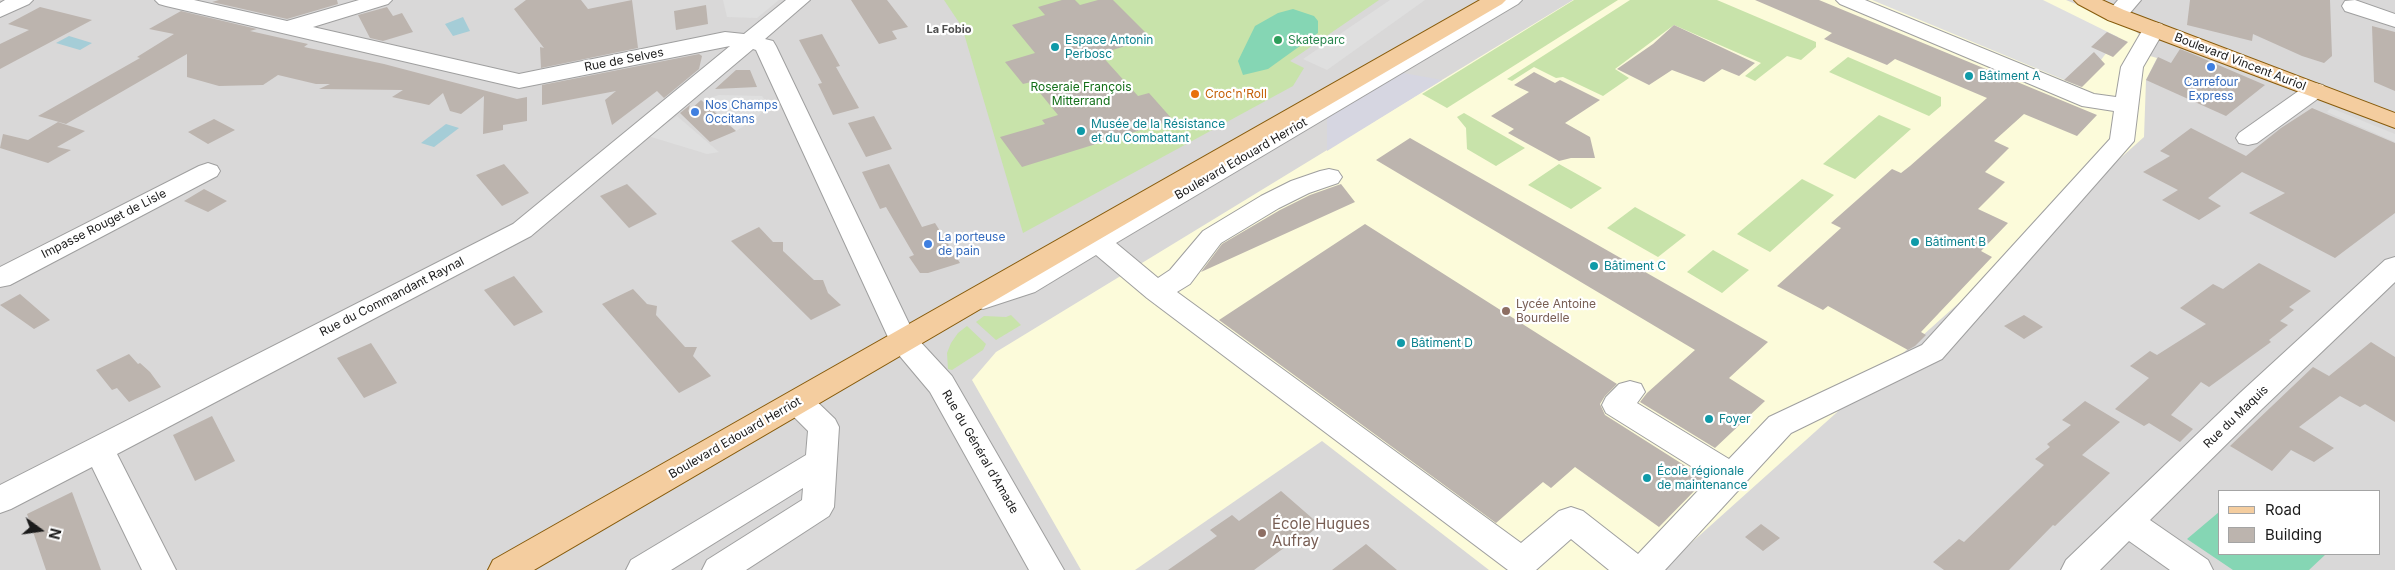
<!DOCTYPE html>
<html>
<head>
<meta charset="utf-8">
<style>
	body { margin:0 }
	#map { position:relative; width:2395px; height:570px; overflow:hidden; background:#ece8e1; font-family:Inter,sans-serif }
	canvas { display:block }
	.legend { position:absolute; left:2218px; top:490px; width:162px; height:65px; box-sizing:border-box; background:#fff; border:1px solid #a4a4a4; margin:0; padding:6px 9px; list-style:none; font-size:15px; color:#1b1b1b }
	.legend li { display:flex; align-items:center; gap:10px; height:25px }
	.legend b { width:25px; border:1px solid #a4a4a4 }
	.north { position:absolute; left:15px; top:505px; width:50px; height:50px; -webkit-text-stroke:4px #fff; paint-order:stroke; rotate:104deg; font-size:14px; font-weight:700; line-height:20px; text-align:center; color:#1b1b1b }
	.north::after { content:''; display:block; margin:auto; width:18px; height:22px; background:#1b1b1b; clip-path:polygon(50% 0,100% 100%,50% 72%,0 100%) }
</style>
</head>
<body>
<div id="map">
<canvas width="2395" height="570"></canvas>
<ul class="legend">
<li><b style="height:6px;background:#f4cd9f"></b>Road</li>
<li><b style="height:14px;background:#bcb4ae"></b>Building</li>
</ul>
<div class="north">N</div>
</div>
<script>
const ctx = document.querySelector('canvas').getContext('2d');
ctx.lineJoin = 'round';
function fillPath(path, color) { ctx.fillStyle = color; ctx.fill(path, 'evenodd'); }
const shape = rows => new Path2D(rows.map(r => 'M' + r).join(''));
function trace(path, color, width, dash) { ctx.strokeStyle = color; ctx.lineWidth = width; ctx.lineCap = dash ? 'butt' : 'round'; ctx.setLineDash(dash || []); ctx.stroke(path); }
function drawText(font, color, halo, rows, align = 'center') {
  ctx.font = font + ' Inter,sans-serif'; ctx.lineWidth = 4.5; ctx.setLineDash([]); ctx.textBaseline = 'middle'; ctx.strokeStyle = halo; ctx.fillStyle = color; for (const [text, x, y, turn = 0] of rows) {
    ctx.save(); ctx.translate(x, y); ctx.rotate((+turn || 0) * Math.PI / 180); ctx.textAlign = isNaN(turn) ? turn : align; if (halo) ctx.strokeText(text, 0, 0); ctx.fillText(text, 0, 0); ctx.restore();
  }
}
fillPath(shape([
	[0,0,2395,0,2395,570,0,570],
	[2219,491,2379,491,2379,554,2219,554]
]), '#d9d8d8');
fillPath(shape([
	[1573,0,2066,0,2129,26,2141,36,2158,41,2150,56,2157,58,2146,80,2144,137,1661,570,1489,570,1322,441,1135,570,1081,570,972,380,996,352]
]), '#fcfbda');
fillPath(shape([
	[944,0,1379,0,1290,61,1304,68,1293,86,1023,233,962,27],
	[1574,0,1618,0,1447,108,1422,94],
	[1630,0,1717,0,1816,42,1816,47,1801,60,1787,56,1755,81,1745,76,1761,63,1674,25,1615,69,1629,78,1603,96,1563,77,1556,78,1534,67,1512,81,1507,79],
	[1848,57,1941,97,1941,106,1929,116,1829,72],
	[1464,113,1525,148,1496,166,1467,149,1466,128,1457,117],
	[1879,115,1911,129,1855,179,1823,164],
	[1559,164,1602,188,1571,209,1528,185],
	[1802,179,1834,195,1770,252,1737,234],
	[1635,207,1686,235,1658,257,1607,228],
	[1713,250,1749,270,1722,293,1687,272],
	[1011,315,1021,325,996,340,976,322,984,316,1006,317],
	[967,326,986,344,983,350,952,370,948,369,947,353,951,343,958,333]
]), '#c8e3aa');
fillPath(shape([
	[1293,9,1314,16,1318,21,1318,33,1268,69,1243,75,1238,61,1255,26,1278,13],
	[2219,512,2219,554,2326,554,2309,570,2233,570,2187,539]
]), '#85d6b4');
fillPath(shape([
	[723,0,779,0,757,18,727,17],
	[1390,0,1425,0,1327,70,1303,59],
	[1872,0,2043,0,2118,37,2081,87],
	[719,95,762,96,768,104,757,118,736,131,704,100],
	[2331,108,2395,134,2395,142,2327,112],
	[677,116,719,152,707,154,648,136]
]), '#dfdfdf');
fillPath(shape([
	[1392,71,1442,80,1327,151,1327,109]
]), '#d6d6e1');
fillPath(shape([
	[463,17,470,31,453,36,445,24],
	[69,36,92,43,80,50,56,43],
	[446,124,459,128,434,147,421,143]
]), '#a5cdd7');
fillPath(shape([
	[219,0,337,0,338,4,287,19,212,2],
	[526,0,581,0,588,9,632,0,638,48,541,68,540,47,544,48,514,9],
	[851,0,887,0,908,27,892,31,897,39,879,44],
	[1062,0,1075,0,1080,5,1098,0,1113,0,1151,38,1100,54,1138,96,1149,93,1173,120,1022,167,1000,137,1045,124,1042,120,1058,115,1031,82,1023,84,1005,62,1035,53,1012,25,1045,15,1038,7],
	[1755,0,1819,0,2097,115,2077,136,2024,114,1994,141,2009,148,1985,172,2005,182,1978,209,2008,223,1981,251,1992,257,1921,332,1926,335,1915,346,1908,350,1828,306,1823,310,1777,286,1841,228,1831,223,1892,169,1901,173,1910,166,1987,98,1895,59,1887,65,1824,39,1832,33],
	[2190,0,2330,0,2332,56,2324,63,2302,56,2253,34,2252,41,2187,25],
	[706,5,708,24,676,30,674,11],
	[40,7,92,20,0,69,0,44,29,30,8,24],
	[387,7,393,16,402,13,413,32,383,41,370,38,358,15],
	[181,11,257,29,250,31,308,44,304,47,384,64,517,99,527,97,527,121,503,125,503,130,483,134,484,96,461,114,450,111,443,93,429,105,392,97,403,90,319,89,330,84,316,84,278,75,263,85,219,86,187,77,187,54,66,124,38,116,140,58,137,57,174,34,149,29],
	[1674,25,1755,63,1739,76,1722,69,1704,82,1672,70,1649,85,1617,69,1653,44],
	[2372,26,2395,32,2395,91,2374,82],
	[2107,32,2128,42,2113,57,2091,47],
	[822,34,840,66,836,67,859,108,833,115,818,84,822,83,799,40],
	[2180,49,2195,55,2265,85,2226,116,2146,80,2158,57,2171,63],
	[2094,52,2105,64,2082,87,2064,80],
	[699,54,702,56,699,69,664,98,657,91,612,125,605,100,616,91,542,105,542,85],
	[736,70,750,70,757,87,715,89],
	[1534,72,1555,83,1560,80,1600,100,1565,123,1590,137,1595,158,1571,158,1559,161,1508,133,1514,129,1491,116,1529,92,1514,85],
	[701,100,736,131,710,142,680,113,690,105,688,112],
	[2312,108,2395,143,2395,213,2335,258,2249,213,2285,193,2242,172,2208,198,2221,206,2199,220,2162,200,2178,190,2143,172,2170,156,2160,151,2191,128,2246,156,2281,128],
	[874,116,892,149,866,157,848,123],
	[214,119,235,130,208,144,188,132],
	[58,122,85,131,57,147,71,150,48,163,0,148,3,134,28,140],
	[1410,138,1768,342,1729,378,1765,401,1715,448,1640,402,1647,393,1695,350,1376,160],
	[504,164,529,193,502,206,476,175],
	[889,164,922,227,935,223,960,263,928,273,920,273,909,257,914,255,886,207,880,209,862,172],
	[627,184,657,214,629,228,600,196],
	[1341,184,1355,202,1201,272,1222,244,1280,210,1310,195],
	[204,189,227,201,208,212,184,201],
	[1365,224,1617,384,1605,396,1600,404,1605,415,1706,479,1659,527,1575,467,1551,488,1543,482,1496,523,1219,320],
	[759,227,773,242,783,242,783,251,814,280,823,280,828,293,841,305,811,320,731,241],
	[2259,263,2311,291,2289,307,2294,310,2280,321,2288,325,2269,340,2271,342,2209,387,2201,382,2171,415,2193,429,2180,442,2149,423,2144,426,2115,409,2149,378,2130,366,2150,351,2157,355,2206,324,2180,308,2213,284,2223,289],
	[514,276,543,312,514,326,484,290],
	[633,289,647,304,657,306,656,315,685,347,697,347,693,356,711,376,679,393,602,304],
	[20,294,50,320,34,329,0,305],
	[2024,315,2043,327,2024,339,2004,326],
	[2371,342,2395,357,2395,422,2365,404,2360,407,2340,396,2299,427,2334,448,2314,462,2291,450,2272,471,2230,446,2313,367,2329,376],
	[371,343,397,383,364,398,337,358],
	[129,354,138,364,140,363,150,372,161,387,129,402,117,388,112,390,96,370],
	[2085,401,2120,422,2082,455,2110,473,2055,526,2053,525,2009,570,1944,570,1933,562,1959,539,1964,542,2044,465,2035,459,2050,447,2047,444,2071,425,2062,420],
	[212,416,235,461,195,481,173,435],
	[1281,491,1320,525,1299,542,1296,539,1254,570,1168,570,1217,536,1210,530,1232,515,1239,521],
	[72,492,101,570,46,570,27,514],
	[1761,524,1780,538,1763,551,1745,537],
	[1366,544,1397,570,1332,570]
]), '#bcb4ae');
const minor = shape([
	[5,0,33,0,29,4,0,17,0,3,5,0],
	[155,0,194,0,287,21,359,0,392,0,388,4,313,27,519,74,725,32,744,34,786,0,810,0,765,39,773,41,776,46,915,336,952,376,1064,570,1029,570,930,392,893,348,756,50,753,49,531,236,117,454,176,570,142,570,92,467,11,509,0,513,0,485,513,224,730,46,519,88,166,6,159,4,155,0],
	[1496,0,1522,0,1518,4,1116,243,1158,278,1170,270,1203,231,1261,196,1291,181,1320,171,1329,169,1338,171,1342,177,1338,183,1309,193,1279,208,1221,243,1190,284,1177,292,1521,543,1559,511,1571,507,1583,511,1638,554,1710,478,1606,413,1602,405,1606,397,1619,384,1630,381,1641,384,1645,392,1637,403,1729,459,1769,417,1922,345,2110,139,2114,111,2082,106,1840,4,1836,0,1865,0,2094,94,2116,97,2121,67,2146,24,2154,22,2162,24,2165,29,2143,67,2134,141,1942,359,1791,433,1665,570,1609,570,1571,539,1536,570,1508,570,1147,298,1096,255,1035,292,983,309,973,306,969,299,973,292,1015,278,1080,241,1075,234,1079,228,1088,225,1099,230,1496,0],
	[2118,0,2141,0,2124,20,2116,21,2108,20,2105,15,2118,0],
	[2355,0,2395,14,2395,27,2345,11,2342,6,2345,1,2355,0],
	[2315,83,2323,85,2327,90,2323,95,2257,143,2248,145,2239,143,2236,138,2239,133,2307,85,2315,83],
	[208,163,217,166,220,171,217,176,10,285,0,287,0,267,199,166,208,163],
	[2395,257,2395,282,2263,408,2150,520,2208,560,2213,570,2170,570,2129,541,2100,570,2061,570,2066,560,2241,392,2385,260,2395,257],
	[798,391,809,394,835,419,839,427,834,507,829,516,746,570,702,570,707,560,802,500,803,488,671,570,626,570,631,560,806,455,808,431,787,410,783,402,787,394,798,391]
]);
const major = shape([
	[1480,0,1506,0,1502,4,534,570,488,570,493,560,1480,0],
	[2074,0,2102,0,2124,10,2395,113,2395,128,2108,20,2078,4,2074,0]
]);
trace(minor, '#9f9f9f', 2);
trace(major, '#875b0b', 2);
fillPath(minor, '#fff');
fillPath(major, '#f4cd9f');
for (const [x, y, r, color] of [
	[1278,40,5,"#2e9e5b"],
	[1055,47,5,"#0f9aa8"],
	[2211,67,5,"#3f7fe0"],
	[1969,76,5,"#0f9aa8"],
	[1195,94,5,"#e8710a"],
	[695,112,5,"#3f7fe0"],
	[1081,131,5,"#0f9aa8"],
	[1915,242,5,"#0f9aa8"],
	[928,244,5,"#3f7fe0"],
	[1594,266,5,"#0f9aa8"],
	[1506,311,5,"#8d6e63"],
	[1401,343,5,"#0f9aa8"],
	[1709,419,5,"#0f9aa8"],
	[1647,478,5,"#0f9aa8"],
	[1262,533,5,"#8d6e63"]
]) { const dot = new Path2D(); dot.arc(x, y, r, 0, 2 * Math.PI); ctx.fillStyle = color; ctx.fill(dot); trace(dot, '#fff', 2); }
drawText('bold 11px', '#4e4e4e', '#fff', [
	["La Fobio",949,30]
]);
drawText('12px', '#0d838f', '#fff', [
	["Espace Antonin",1065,40],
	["Perbosc",1065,54],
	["Bâtiment A",1979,76],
	["Musée de la Résistance",1091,124],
	["et du Combattant",1091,138],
	["Bâtiment B",1925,242],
	["Bâtiment C",1604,266],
	["Bâtiment D",1411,343],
	["Foyer",1719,419],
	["École régionale",1657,471],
	["de maintenance",1657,485]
], 'left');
drawText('12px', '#27864d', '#fff', [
	["Skateparc",1288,40]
], 'left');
drawText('12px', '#1b1b1b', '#fff', [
	["Rue de Selves",624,60,-11],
	["Boulevard Vincent Auriol",2240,62,21],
	["Boulevard Edouard Herriot",1241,159,-30],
	["Impasse Rouget de Lisle",104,224,-27],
	["Rue du Commandant Raynal",392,297,-27],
	["Rue du Maquis",2236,417,-44],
	["Boulevard Edouard Herriot",735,438,-30],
	["Rue du Général d'Amade",980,452,60]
]);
drawText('12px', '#366cbe', '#fff', [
	["Carrefour",2211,82,"center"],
	["Express",2211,96,"center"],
	["Nos Champs",705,105],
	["Occitans",705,119],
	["La porteuse",938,237],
	["de pain",938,251]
], 'left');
drawText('12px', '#136f19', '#fff', [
	["Roseraie François",1081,87],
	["Mitterrand",1081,101]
]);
drawText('12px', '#c56008', '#fff', [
	["Croc'n'Roll",1205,94]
], 'left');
drawText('12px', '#785e54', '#fff', [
	["Lycée Antoine",1516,304],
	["Bourdelle",1516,318]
], 'left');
drawText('15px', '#785e54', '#fff', [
	["École Hugues",1272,524],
	["Aufray",1272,541]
], 'left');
</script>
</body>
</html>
